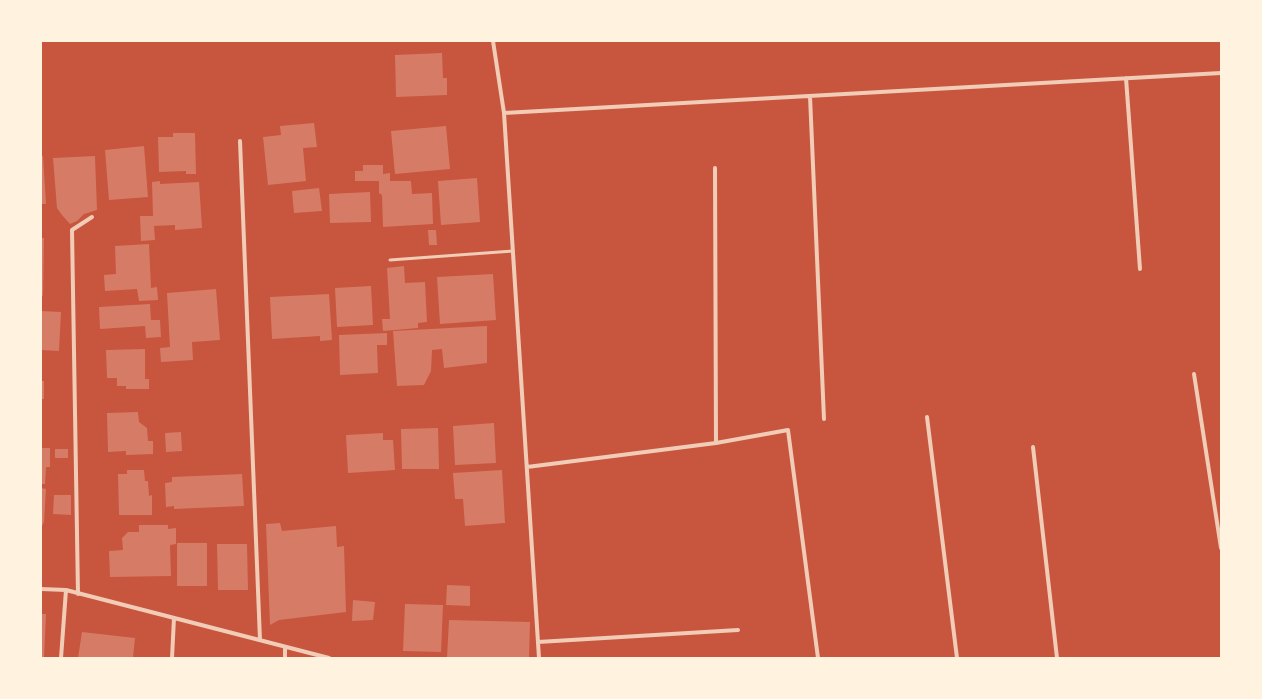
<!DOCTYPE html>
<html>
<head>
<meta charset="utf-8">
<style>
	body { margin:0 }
	#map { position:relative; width:1262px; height:699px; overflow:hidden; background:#c8553d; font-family:"Asap Condensed",sans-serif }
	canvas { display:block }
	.frame { position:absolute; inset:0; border:42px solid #fff3e0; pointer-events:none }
</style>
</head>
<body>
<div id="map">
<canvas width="1262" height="699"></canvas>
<div class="frame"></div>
</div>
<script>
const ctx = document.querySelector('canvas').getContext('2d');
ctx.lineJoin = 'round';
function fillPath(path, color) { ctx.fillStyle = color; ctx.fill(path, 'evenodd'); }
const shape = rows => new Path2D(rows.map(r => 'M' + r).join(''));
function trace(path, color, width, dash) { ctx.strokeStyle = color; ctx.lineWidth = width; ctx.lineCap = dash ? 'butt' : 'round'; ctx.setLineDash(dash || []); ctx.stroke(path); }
fillPath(shape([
	[442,53,443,78,447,78,447,95,396,97,395,55],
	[314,123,317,147,303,148,306,181,268,185,263,137,281,135,280,126],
	[446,126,450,169,395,174,391,131],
	[173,133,195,133,196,174,186,174,186,171,159,172,158,137,173,137],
	[144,146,148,197,109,200,105,150],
	[41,156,43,156,46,204,41,204],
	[95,156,97,210,84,214,77,221,70,224,62,215,57,208,53,158],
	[363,165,383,165,383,174,390,173,390,181,411,181,412,194,432,193,433,224,383,227,382,195,379,193,379,181,355,181,355,171,363,171],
	[477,178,480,222,441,225,438,181],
	[160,181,160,184,199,182,202,228,175,230,175,225,154,226,155,240,141,241,140,216,153,216,152,182],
	[319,188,322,211,294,213,292,191],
	[370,192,371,222,330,223,329,194],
	[428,230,436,230,437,245,429,245],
	[41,238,44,238,43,296,41,295],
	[149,244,151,288,157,287,158,300,139,301,137,289,105,291,104,275,116,274,115,246],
	[404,266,405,283,425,282,427,322,418,323,418,328,383,331,382,319,390,319,387,268],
	[493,274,496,320,440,324,437,277],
	[371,286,373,325,337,327,335,288],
	[216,289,220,340,192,342,193,360,161,362,160,348,170,347,167,293],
	[329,294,332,340,320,341,320,336,272,339,270,297],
	[150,304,151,320,160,320,161,337,146,338,145,326,100,329,99,307],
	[41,311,61,312,59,351,41,350],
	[487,326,487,363,444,368,442,349,432,350,431,371,424,385,397,386,393,331],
	[387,333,387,345,377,345,378,373,340,375,339,335],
	[145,349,145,379,149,379,149,389,126,389,126,386,117,386,117,378,107,378,106,350],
	[41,381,44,381,44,399,41,399],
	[138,412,139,422,147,428,148,441,153,441,153,454,126,455,126,451,108,452,107,413],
	[494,423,496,463,455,465,453,426],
	[438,428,439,469,402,469,401,429],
	[181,432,182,451,166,452,165,433],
	[383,433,383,440,393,440,395,470,348,473,346,435],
	[41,448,50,448,50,467,46,467,45,484,41,484],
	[55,449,68,449,68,458,55,458],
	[127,470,144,470,145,481,148,481,149,496,152,495,152,515,119,515,118,474,127,474],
	[502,470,505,523,465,526,463,499,455,499,453,473],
	[242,474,244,506,174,509,174,506,166,507,165,483,172,482,172,477],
	[41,488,46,489,44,522,41,528],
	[54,495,71,495,71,515,53,514],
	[280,523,282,531,336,526,337,547,344,546,346,612,279,620,270,625,266,524],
	[139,525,168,525,168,529,176,528,176,544,170,545,171,576,110,577,109,551,123,550,122,538,128,532,139,532],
	[177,543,207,543,207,586,177,586],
	[217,544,247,544,248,590,218,590],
	[447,585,470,586,470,606,446,605],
	[353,600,375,602,373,620,352,621],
	[405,604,443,605,441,652,403,651],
	[41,614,46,614,44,658,41,658],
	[449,620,530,622,529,658,447,658],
	[82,632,135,638,133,658,78,658]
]), '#d67c66');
trace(shape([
	[390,260,513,251]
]), '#f1ccb7', 3);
trace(shape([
	[493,41,504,113,539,658],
	[1126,78,1140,269],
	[810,96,824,419],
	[504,113,1221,73],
	[240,141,260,640],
	[715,168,716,443],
	[1194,374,1221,548],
	[927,417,957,658],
	[1033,447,1057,658],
	[527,467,716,443,788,430,818,658],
	[41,589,66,590,329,658],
	[78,594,72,230,92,217],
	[538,642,738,630],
	[285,647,285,658],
	[61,658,66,590],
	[172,658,174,618]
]), '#f1ccb7', 4);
</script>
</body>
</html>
